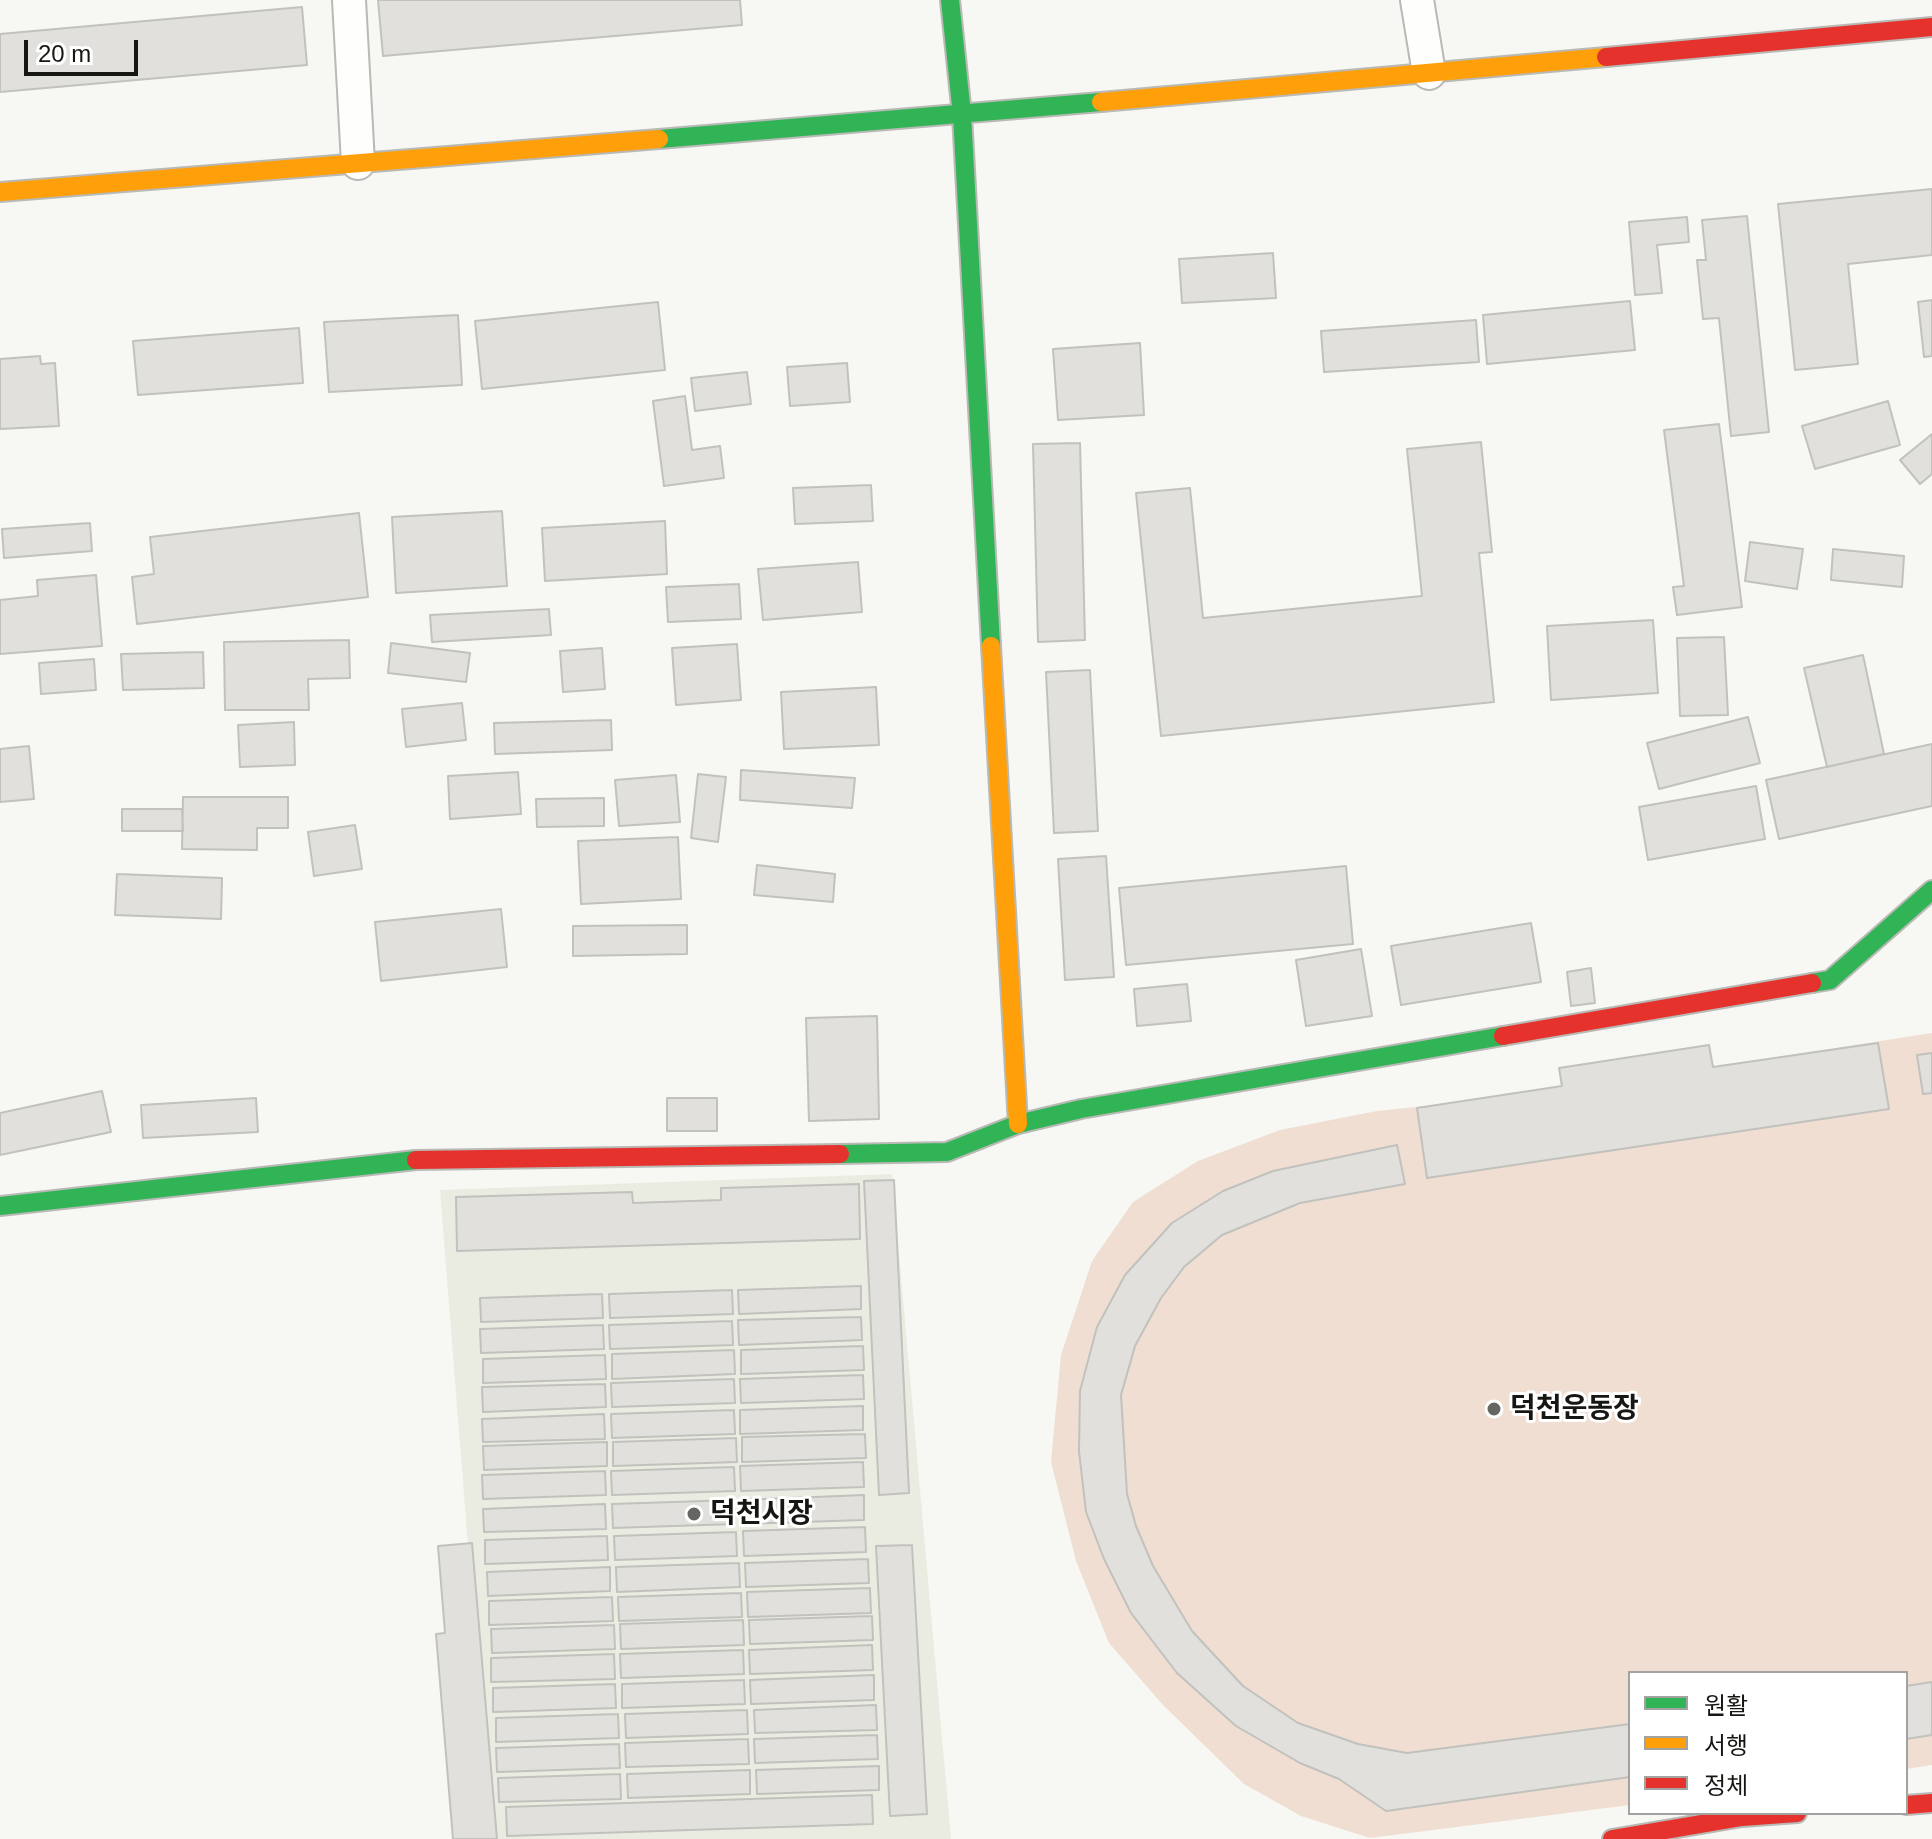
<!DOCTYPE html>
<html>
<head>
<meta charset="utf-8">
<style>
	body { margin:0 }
	#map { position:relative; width:1932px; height:1839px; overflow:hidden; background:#f7f8f3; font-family:Arial,"Noto Sans KR",sans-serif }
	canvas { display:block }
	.legend { position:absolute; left:1628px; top:1671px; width:280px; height:144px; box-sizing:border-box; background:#fff; border:2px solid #a2a2a1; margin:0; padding:10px 14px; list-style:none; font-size:24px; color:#161613 }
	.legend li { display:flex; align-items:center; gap:16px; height:40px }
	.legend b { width:40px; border:2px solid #a2a2a1 }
	.scale { position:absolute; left:24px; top:40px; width:114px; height:36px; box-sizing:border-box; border:4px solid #161613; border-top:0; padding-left:10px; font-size:24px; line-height:28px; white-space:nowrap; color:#161613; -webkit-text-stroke:6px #fff; paint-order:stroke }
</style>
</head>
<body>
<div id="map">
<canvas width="1932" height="1839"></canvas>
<ul class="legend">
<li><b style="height:10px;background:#30b455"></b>원활</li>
<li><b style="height:10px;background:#ff9f0a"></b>서행</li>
<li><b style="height:10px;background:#e5322d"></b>정체</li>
</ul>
<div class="scale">20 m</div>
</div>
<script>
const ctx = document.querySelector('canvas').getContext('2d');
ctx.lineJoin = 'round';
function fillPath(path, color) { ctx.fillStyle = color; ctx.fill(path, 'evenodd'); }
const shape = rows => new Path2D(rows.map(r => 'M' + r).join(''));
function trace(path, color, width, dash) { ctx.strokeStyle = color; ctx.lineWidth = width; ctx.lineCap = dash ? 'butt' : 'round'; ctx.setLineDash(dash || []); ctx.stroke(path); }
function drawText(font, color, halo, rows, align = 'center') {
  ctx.font = font + ' Arial,"Noto Sans KR",sans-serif'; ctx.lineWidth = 6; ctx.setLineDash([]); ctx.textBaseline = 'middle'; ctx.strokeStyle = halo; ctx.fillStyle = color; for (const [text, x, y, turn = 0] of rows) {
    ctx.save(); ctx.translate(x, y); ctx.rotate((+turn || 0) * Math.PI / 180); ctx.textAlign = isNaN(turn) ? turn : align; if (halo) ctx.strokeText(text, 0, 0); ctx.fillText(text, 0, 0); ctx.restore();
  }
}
fillPath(shape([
	[892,1174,951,1839,491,1839,440,1190]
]), '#ebece1');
fillPath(shape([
	[1932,1033,1932,1765,1906,1769,1906,1673,1630,1673,1630,1805,1370,1838,1301,1816,1244,1784,1163,1705,1109,1643,1076,1561,1051,1462,1061,1355,1092,1261,1133,1202,1198,1161,1280,1130,1377,1111,1464,1102,1561,1086,1559,1068,1709,1045,1713,1067]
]), '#efded1');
const building = shape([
	[378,0,740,0,742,25,383,56,378,0],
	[302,7,307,65,0,92,0,34,302,7],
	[1932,189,1932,255,1848,264,1858,364,1795,370,1778,204,1932,189],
	[1747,216,1769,432,1731,436,1719,318,1703,319,1697,260,1706,260,1702,220,1747,216],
	[1687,217,1689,242,1657,245,1662,293,1635,295,1629,222,1687,217],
	[1273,253,1276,298,1182,303,1179,259,1273,253],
	[1932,300,1932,356,1924,357,1918,302,1932,300],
	[1630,301,1635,350,1487,364,1483,315,1630,301],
	[658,302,665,370,482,389,475,321,658,302],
	[458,315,462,385,329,392,324,322,458,315],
	[1476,320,1479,362,1324,372,1321,331,1476,320],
	[299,328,303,383,138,395,133,341,299,328],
	[1140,343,1144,415,1058,420,1053,349,1140,343],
	[40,356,41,364,55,363,59,426,0,429,0,359,40,356],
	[847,363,850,402,790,406,787,367,847,363],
	[747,372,751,404,695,411,691,378,747,372],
	[685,396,692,450,720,446,724,478,664,486,653,401,685,396],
	[1888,401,1900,445,1815,469,1802,426,1888,401],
	[1719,424,1742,607,1677,615,1673,587,1684,586,1664,430,1719,424],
	[1932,434,1932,474,1920,484,1900,460,1932,434],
	[1481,442,1492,552,1479,553,1494,702,1161,736,1136,493,1190,488,1203,618,1422,596,1407,449,1481,442],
	[1080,443,1085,640,1038,642,1033,444,1080,443],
	[871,485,873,521,795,524,793,488,871,485],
	[502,511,507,586,396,593,392,517,502,511],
	[359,513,368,597,137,624,132,577,154,574,150,537,359,513],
	[665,521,667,574,545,581,542,528,665,521],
	[90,523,92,551,4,558,2,529,90,523],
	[1750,542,1803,549,1797,589,1745,581,1750,542],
	[1833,549,1904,556,1902,587,1831,580,1833,549],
	[858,562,862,612,763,620,758,569,858,562],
	[96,575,102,646,0,654,0,600,38,596,37,580,96,575],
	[739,584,741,619,668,622,666,587,739,584],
	[549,609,551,635,432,642,430,615,549,609],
	[1653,620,1658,693,1551,700,1547,626,1653,620],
	[1724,637,1728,715,1680,716,1677,638,1724,637],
	[349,640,350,678,308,679,309,710,225,710,224,642,349,640],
	[391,643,470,653,466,682,388,673,391,643],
	[737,644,741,700,676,705,672,648,737,644],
	[602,648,605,689,563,692,560,651,602,648],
	[203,652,204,688,123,690,121,654,203,652],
	[1863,655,1884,754,1827,767,1804,668,1863,655],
	[94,659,96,690,41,694,39,663,94,659],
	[1090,670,1098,831,1054,833,1046,672,1090,670],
	[876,687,879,745,784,749,781,692,876,687],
	[462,703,466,740,406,747,402,709,462,703],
	[1748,717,1760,763,1659,789,1647,743,1748,717],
	[611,720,612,750,495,754,494,723,611,720],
	[294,722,295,765,240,767,238,725,294,722],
	[1932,744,1932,806,1779,839,1766,780,1932,744],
	[29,746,34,799,0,802,0,749,29,746],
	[741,770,855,778,852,808,740,800,741,770],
	[518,772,521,814,450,819,448,776,518,772],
	[698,774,726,777,718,842,691,838,698,774],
	[676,775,680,822,619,826,615,780,676,775],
	[1756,786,1765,839,1648,860,1639,807,1756,786],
	[183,797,288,797,288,828,257,828,257,850,182,849,183,797],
	[604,798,604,826,537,827,536,799,604,798],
	[122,809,182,809,183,831,122,831,122,809],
	[355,825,362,869,314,876,308,832,355,825],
	[678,837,681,899,581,904,578,841,678,837],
	[1106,856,1114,977,1065,980,1058,859,1106,856],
	[757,865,835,874,833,902,754,895,757,865],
	[1346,866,1353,944,1126,965,1119,888,1346,866],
	[117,874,222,878,221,919,115,915,117,874],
	[501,909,507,967,381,981,375,922,501,909],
	[1531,923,1541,982,1401,1005,1391,946,1531,923],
	[687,925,687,954,573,956,573,926,687,925],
	[1361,949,1372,1016,1306,1026,1296,960,1361,949],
	[1591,968,1595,1003,1571,1006,1567,972,1591,968],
	[1187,984,1191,1021,1137,1026,1134,989,1187,984],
	[877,1016,879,1119,809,1121,806,1018,877,1016],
	[1878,1043,1889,1109,1427,1178,1417,1108,1562,1086,1559,1068,1709,1045,1713,1067,1878,1043],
	[1932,1053,1932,1093,1923,1094,1917,1055,1932,1053],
	[102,1091,111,1132,0,1155,0,1113,102,1091],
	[256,1098,258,1132,143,1138,141,1105,256,1098],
	[667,1098,717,1098,717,1131,667,1131,667,1098],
	[1397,1145,1405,1184,1300,1203,1222,1235,1184,1267,1161,1298,1135,1346,1121,1395,1127,1494,1136,1526,1153,1566,1192,1631,1243,1686,1298,1723,1358,1744,1407,1753,1630,1724,1630,1777,1386,1811,1339,1779,1300,1763,1236,1726,1177,1673,1131,1613,1104,1559,1086,1512,1079,1451,1080,1391,1097,1327,1125,1275,1172,1223,1223,1191,1273,1171,1397,1145],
	[894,1180,909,1493,879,1495,864,1181,894,1180],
	[859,1184,860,1239,457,1251,456,1197,632,1192,633,1203,721,1200,721,1188,859,1184],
	[861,1286,861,1309,739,1314,738,1290,861,1286],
	[732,1290,733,1314,610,1318,609,1294,732,1290],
	[602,1294,603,1318,481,1322,480,1298,602,1294],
	[861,1317,862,1340,739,1345,738,1320,861,1317],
	[732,1321,733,1345,610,1349,609,1325,732,1321],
	[603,1325,604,1349,481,1353,480,1329,603,1325],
	[863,1346,864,1370,741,1374,741,1350,863,1346],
	[734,1350,735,1374,612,1379,612,1354,734,1350],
	[605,1355,606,1379,483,1383,483,1359,605,1355],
	[863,1375,864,1399,741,1403,740,1379,863,1375],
	[734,1379,735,1403,612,1407,611,1383,734,1379],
	[605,1384,606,1407,483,1412,482,1387,605,1384],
	[863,1406,863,1430,740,1434,740,1410,863,1406],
	[734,1410,735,1434,612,1438,611,1414,734,1410],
	[604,1414,605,1439,483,1442,482,1419,604,1414],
	[865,1434,866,1458,742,1462,742,1437,865,1434],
	[736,1438,737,1462,613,1466,613,1442,736,1438],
	[607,1442,607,1466,484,1470,483,1446,607,1442],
	[863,1462,864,1487,741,1491,740,1466,863,1462],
	[734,1467,735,1491,612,1495,611,1471,734,1467],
	[605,1471,606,1495,483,1499,482,1475,605,1471],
	[864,1495,864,1520,742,1524,741,1500,864,1495],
	[735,1500,735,1524,613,1528,612,1504,735,1500],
	[605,1504,606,1529,484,1532,483,1509,605,1504],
	[865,1527,866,1552,744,1556,743,1531,865,1527],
	[736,1532,737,1556,615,1560,614,1536,736,1532],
	[607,1536,608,1560,485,1564,485,1540,607,1536],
	[472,1543,497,1839,453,1839,436,1634,445,1633,438,1546,472,1543],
	[912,1545,927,1814,890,1816,876,1546,912,1545],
	[868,1559,869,1583,746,1587,745,1563,868,1559],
	[739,1563,740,1587,617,1592,616,1567,739,1563],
	[610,1567,610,1591,488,1596,487,1572,610,1567],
	[870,1588,871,1613,748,1617,747,1592,870,1588],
	[741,1593,742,1617,619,1621,618,1597,741,1593],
	[612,1597,613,1621,489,1625,489,1601,612,1597],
	[872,1616,873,1640,750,1644,749,1620,872,1616],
	[743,1620,744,1645,621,1649,620,1624,743,1620],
	[614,1625,615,1649,492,1653,491,1629,614,1625],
	[872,1645,873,1670,750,1674,749,1650,872,1645],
	[743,1650,744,1674,621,1678,620,1654,743,1650],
	[614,1654,615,1679,491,1682,491,1658,614,1654],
	[874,1675,874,1700,751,1704,750,1680,874,1675],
	[744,1680,745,1704,622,1708,622,1684,744,1680],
	[1932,1682,1932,1735,1906,1739,1906,1686,1932,1682],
	[615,1684,616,1708,493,1712,493,1688,615,1684],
	[876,1705,877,1730,755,1733,754,1710,876,1705],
	[747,1710,748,1734,626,1738,625,1714,747,1710],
	[618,1714,619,1738,496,1742,496,1718,618,1714],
	[877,1735,878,1759,755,1763,754,1739,877,1735],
	[748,1739,749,1764,626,1767,625,1743,748,1739],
	[619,1744,620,1768,497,1772,496,1748,619,1744],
	[879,1766,879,1790,757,1794,756,1770,879,1766],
	[750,1770,750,1794,628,1798,627,1774,750,1770],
	[620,1774,621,1799,499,1802,498,1778,620,1774],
	[872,1795,873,1824,507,1836,506,1807,872,1795]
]);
fillPath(building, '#e1e0dd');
trace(building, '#c1c1bd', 2);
const street = shape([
	[349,0,358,163],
	[1417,0,1429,73]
]);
const fast = shape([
	[950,0,962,115,991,646],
	[659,139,1101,102],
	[1812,983,1830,980,1932,890],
	[840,1154,947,1152,1018,1124,1081,1109,1503,1036],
	[0,1206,416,1160]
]);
const slow = shape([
	[1101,102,1606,57],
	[0,192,659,139],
	[991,646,1018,1124]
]);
const jam = shape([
	[1606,57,1932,27],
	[1503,1036,1812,983],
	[416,1160,840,1154],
	[1906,1805,1932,1803],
	[1612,1839,1742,1817,1797,1813]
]);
trace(street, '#b9b9b5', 36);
trace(fast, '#b9b9b5', 22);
trace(slow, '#b9b9b5', 22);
trace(jam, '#b9b9b5', 22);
trace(street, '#fefefd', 32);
trace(fast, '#30b455', 18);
trace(slow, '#ff9f0a', 18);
trace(jam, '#e5322d', 18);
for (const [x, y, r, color] of [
	[1494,1409,8,"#656561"],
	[694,1514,8,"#656561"]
]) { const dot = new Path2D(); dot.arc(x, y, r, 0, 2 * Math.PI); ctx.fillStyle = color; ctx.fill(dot); trace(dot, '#fff', 3); }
drawText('bold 28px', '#161613', '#fff', [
	["덕천운동장",1510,1409],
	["덕천시장",710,1514]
], 'left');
</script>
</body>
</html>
